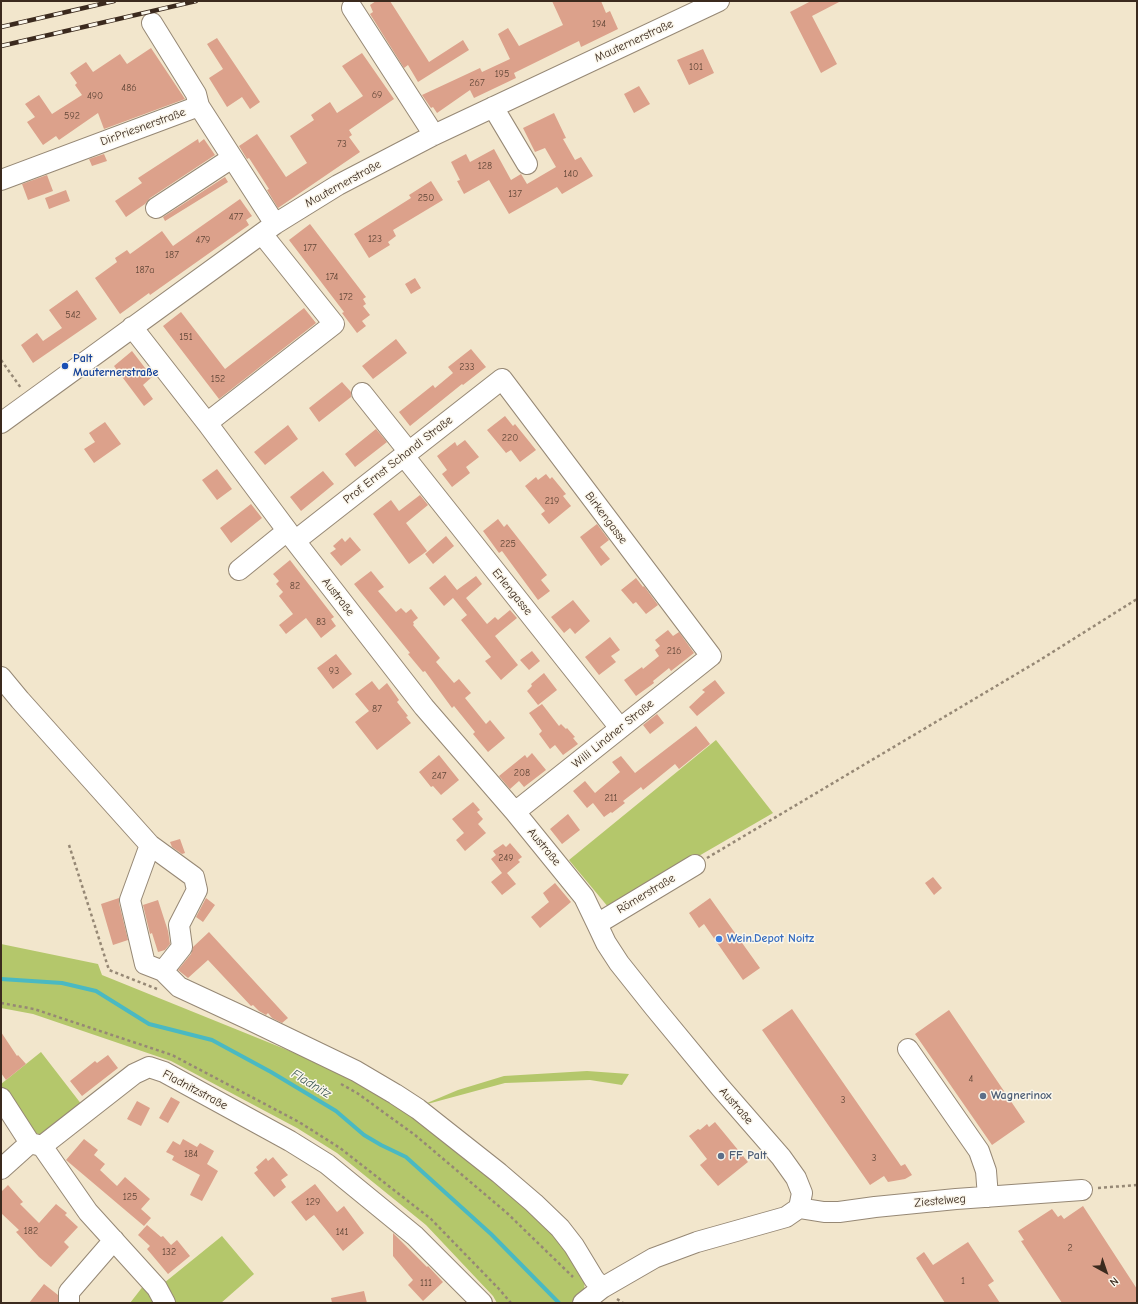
<!DOCTYPE html>
<html>
<head>
<meta charset="utf-8">
<style>
	body { margin:0 }
	#map { position:relative; width:1138px; height:1304px; overflow:hidden; background:#f2e6cc; font-family:"Comic Neue",sans-serif }
	canvas { display:block }
	.frame { position:absolute; inset:0; border:2px solid #3b2a1e; pointer-events:none }
	.north { position:absolute; left:1086px; top:1252px; width:40px; height:40px; -webkit-text-stroke:3px #fbf7ec; paint-order:stroke; rotate:140deg; font-size:11px; font-weight:700; line-height:16px; text-align:center; color:#3b2a1e }
	.north::after { content:''; display:block; margin:auto; width:14px; height:18px; background:#3b2a1e; clip-path:polygon(50% 0,100% 100%,50% 72%,0 100%) }
</style>
</head>
<body>
<div id="map">
<canvas width="1138" height="1304"></canvas>
<div class="frame"></div>
<div class="north">N</div>
</div>
<script>
const ctx = document.querySelector('canvas').getContext('2d');
ctx.lineJoin = 'round';
function fillPath(path, color) { ctx.fillStyle = color; ctx.fill(path, 'evenodd'); }
const shape = rows => new Path2D(rows.map(r => 'M' + r).join(''));
function trace(path, color, width, dash) { ctx.strokeStyle = color; ctx.lineWidth = width; ctx.lineCap = dash ? 'butt' : 'round'; ctx.setLineDash(dash || []); ctx.stroke(path); }
function drawText(font, color, halo, rows, align = 'center') {
  ctx.font = font + ' "Comic Neue",sans-serif'; ctx.lineWidth = 3; ctx.setLineDash([]); ctx.textBaseline = 'middle'; ctx.strokeStyle = halo; ctx.fillStyle = color; for (const [text, x, y, turn = 0] of rows) {
    ctx.save(); ctx.translate(x, y); ctx.rotate((+turn || 0) * Math.PI / 180); ctx.textAlign = isNaN(turn) ? turn : align; if (halo) ctx.strokeText(text, 0, 0); ctx.fillText(text, 0, 0); ctx.restore();
  }
}
fillPath(shape([
	[716,740,773,813,609,908,569,860],
	[1,944,98,964,102,975,317,1062,393,1097,556,1232,585,1278,584,1292,571,1303,497,1303,493,1296,426,1225,337,1153,297,1128,171,1061,33,1014,1,1008],
	[41,1052,82,1105,45,1135,33,1133,1,1086,1,1084],
	[587,1071,629,1074,622,1085,590,1080,505,1083,420,1106,458,1090,504,1076],
	[222,1236,254,1274,221,1303,174,1303,164,1283],
	[144,1285,154,1303,130,1303]
]), '#b4c76b');
trace(shape([
	[1,979,62,983,96,991,149,1024,212,1040,271,1072,336,1111,364,1135,381,1145,406,1157,491,1234,559,1303]
]), '#4ab9c2', 4);
fillPath(shape([
	[376,1,390,1,429,62,463,40,469,50,418,82,408,65,404,68,370,14,373,12,370,5],
	[552,1,601,1,606,13,610,11,618,29,581,47,579,41,514,73,516,78,474,98,470,90,437,113,433,107,431,108,422,95,480,68,482,72,510,59,498,34,508,28,519,46,563,25],
	[811,1,841,1,812,16,837,64,821,73,790,12],
	[217,38,260,102,250,109,242,97,227,107,209,78,223,69,207,44],
	[151,48,185,99,104,129,98,113,59,140,56,136,43,145,27,122,35,117,25,104,39,95,52,114,82,95,75,85,77,83,70,73,86,62,93,72,120,54,127,64],
	[703,49,714,73,689,85,677,60],
	[362,53,394,99,349,130,352,135,349,137,360,152,278,208,267,190,269,189,249,158,247,159,239,146,257,134,286,177,307,163,290,136,314,120,311,115,330,102,337,113,363,96,342,66],
	[639,86,650,104,634,113,624,94],
	[554,113,566,138,563,139,575,160,581,157,593,176,562,194,557,187,509,214,489,180,464,194,457,181,460,180,451,162,466,154,470,162,494,149,511,180,521,174,527,184,556,167,545,148,535,152,523,128],
	[198,139,199,143,204,139,215,155,150,198,145,204,126,217,115,201,142,183,138,178],
	[104,154,107,161,92,166,89,159],
	[47,175,53,191,28,200,22,184],
	[225,177,228,182,165,221,163,217],
	[431,181,443,200,393,230,396,236,388,242,390,245,369,258,354,234,411,198,409,195],
	[66,190,70,201,49,209,45,198],
	[240,199,252,216,246,220,249,225,150,295,149,293,120,314,95,278,117,262,115,258,127,250,130,254,162,231,173,246],
	[310,224,366,297,363,299,366,304,363,306,370,315,362,321,366,326,357,333,342,313,344,312,289,240],
	[415,278,421,288,411,294,405,284],
	[77,290,97,319,33,363,21,345,37,333,43,341,62,328,49,310],
	[304,308,316,323,219,399,163,326,181,312,225,369],
	[396,339,407,353,373,379,362,366],
	[471,349,486,367,463,385,462,384,410,426,399,412,433,385,435,388,453,373,448,367],
	[132,351,152,377,143,385,153,399,144,406,114,366],
	[342,382,351,392,351,397,319,422,309,408],
	[505,416,513,426,515,424,536,450,520,462,511,450,506,453,487,430],
	[105,422,121,444,94,463,84,449,95,442,89,433],
	[288,425,298,439,265,465,254,452],
	[376,429,387,442,355,467,345,454],
	[465,440,479,457,466,467,470,473,452,487,442,474,447,470,437,456,455,442,457,446],
	[217,469,232,489,217,500,202,480],
	[323,471,334,484,301,511,290,497],
	[546,474,550,479,552,477,566,494,563,496,571,506,549,524,541,514,545,511,525,486,536,477,538,480],
	[420,495,428,505,406,523,427,551,409,564,373,514,391,500,399,511],
	[251,504,262,518,231,543,220,528],
	[498,519,504,527,507,524,547,575,541,580,550,591,538,600,502,551,499,553,483,531],
	[597,524,609,540,600,547,610,559,601,566,580,537],
	[446,536,454,546,433,564,425,554],
	[350,537,361,550,341,566,330,553,336,549,333,546,342,538,345,542],
	[290,560,334,617,331,619,336,626,321,638,306,618,286,634,279,625,293,614,279,596,283,592,276,584,279,581,273,574],
	[371,571,384,587,378,591,396,612,401,608,406,613,411,609,418,618,413,622,414,624,413,625,440,658,436,662,454,683,459,679,471,693,465,698,486,724,490,720,505,738,488,752,473,734,475,732,454,706,452,708,425,671,423,672,408,654,410,653,354,584],
	[445,575,457,590,476,576,482,584,466,598,487,624,495,617,498,620,510,610,517,618,495,636,518,665,501,680,485,661,491,657,461,620,467,615,453,598,444,606,429,588],
	[636,578,643,587,644,586,658,605,646,614,636,602,633,604,621,590],
	[573,600,590,621,575,634,570,628,564,633,551,617],
	[668,630,673,636,679,632,694,653,671,671,669,668,653,681,654,683,636,696,624,680,642,667,643,669,659,656,655,650,660,646,655,640],
	[610,637,620,650,611,656,616,662,599,675,585,657],
	[532,651,540,661,529,670,520,660],
	[336,654,352,674,333,689,317,668],
	[544,673,557,690,538,705,527,691,532,686,531,684],
	[715,680,725,693,697,716,689,707,705,692,702,690],
	[372,681,379,690,387,683,399,700,397,702,408,716,406,717,411,723,377,750,355,722,369,711,355,694],
	[542,704,559,726,561,724,566,729,567,728,575,737,573,738,578,744,563,755,555,745,550,749,539,734,542,731,529,713],
	[657,714,664,723,650,734,643,725],
	[696,726,710,744,679,769,675,764,643,790,641,787,623,801,625,803,612,813,611,812,604,817,593,803,587,808,573,791,585,781,595,793,620,772,612,762,621,756,635,773],
	[532,753,546,770,524,787,519,781,510,789,499,776,525,755,527,758],
	[439,755,459,780,441,795,433,786,431,787,419,772],
	[473,802,480,810,477,812,483,819,478,824,486,833,465,851,456,840,464,833,452,819],
	[568,814,580,830,562,844,550,829],
	[180,839,185,853,182,854,172,847,170,842],
	[510,843,522,857,518,860,520,862,507,873,516,884,502,895,491,882,502,873,491,859,496,855,493,851,503,844,506,847],
	[933,877,942,888,934,895,925,883],
	[555,883,571,902,540,928,531,917,549,902,543,893],
	[119,898,119,903,128,940,113,945,101,904],
	[206,898,215,905,203,922,196,917],
	[710,898,760,968,743,980,704,924,699,928,689,913],
	[158,900,168,931,170,944,165,950,158,952,152,933,150,934,143,905],
	[209,932,288,1018,282,1023,272,1018,268,1013,266,1015,259,1011,253,1005,251,1006,208,960,188,978,178,970,191,954,193,947],
	[792,1009,901,1166,905,1164,912,1175,905,1179,888,1182,884,1176,870,1185,762,1030],
	[949,1010,1025,1122,992,1145,915,1034],
	[1,1032,17,1056,18,1055,26,1064,6,1080,1,1073],
	[108,1055,118,1068,82,1096,70,1081,95,1061,97,1063],
	[171,1097,180,1102,168,1123,159,1118],
	[137,1101,150,1108,141,1126,127,1119],
	[715,1122,748,1162,718,1186,700,1165,707,1159,689,1136,698,1129,700,1130,707,1124,709,1127],
	[84,1139,98,1150,94,1155,105,1164,100,1170,117,1186,125,1177,150,1199,141,1209,151,1218,144,1226,66,1160],
	[183,1139,197,1147,200,1143,214,1151,207,1164,218,1171,202,1201,190,1195,200,1175,172,1160,174,1156,166,1152,173,1141,180,1145],
	[273,1157,288,1175,281,1180,286,1187,274,1197,254,1173,258,1170,256,1167,266,1158,268,1161],
	[315,1184,337,1212,344,1206,364,1233,343,1251,314,1215,306,1221,291,1202],
	[8,1185,23,1202,20,1204,39,1223,56,1204,67,1213,65,1215,78,1227,64,1242,69,1247,51,1267,39,1257,16,1232,19,1230,1,1213,1,1192],
	[1083,1206,1137,1289,1137,1303,1062,1303,1021,1241,1024,1240,1018,1231,1052,1209,1058,1217,1061,1215,1064,1219],
	[147,1225,161,1237,163,1236,171,1245,177,1240,190,1256,168,1274,147,1249,150,1246,138,1235],
	[393,1233,427,1267,428,1266,443,1282,423,1301,408,1285,413,1280,393,1256],
	[968,1242,994,1281,988,1285,1000,1303,945,1303,916,1258,924,1252,933,1265],
	[44,1284,58,1295,58,1303,29,1303],
	[364,1291,367,1303,332,1303,331,1298]
]), '#dca18b');
const minor = shape([
	[352,8,434,135],
	[152,23,196,94,199,106],
	[493,107,527,164],
	[1,180,199,106,275,224],
	[156,208,232,158],
	[132,327,207,423,295,541,424,707,515,812,584,897,597,924,606,943,619,963,654,1007,720,1087,781,1157,796,1178,802,1193,799,1208,786,1217,697,1242,654,1258,602,1288,583,1303],
	[362,393,409,452],
	[1,423,275,224,338,185,434,135,719,1],
	[207,423,334,324,262,234],
	[404,456,620,728],
	[295,541,502,379,711,656,515,812],
	[239,570,287,531],
	[1,677,20,700,150,845,130,900,145,964,163,971,179,987,248,1019,356,1071,395,1094,418,1109,499,1173,534,1203,560,1228,574,1246,594,1279,602,1288],
	[150,845,194,877,197,890,179,925,182,947,163,971],
	[597,924,695,865],
	[908,1049,979,1151,986,1171,988,1197],
	[1,1098,30,1143],
	[1,1169,30,1143,42,1146],
	[799,1208,824,1212,839,1212,875,1207,956,1199,1082,1190],
	[69,1303,69,1292,114,1240],
	[165,1303,157,1288,88,1212,42,1146,134,1074,149,1067,164,1072,290,1141,327,1164,415,1236,482,1303]
]);
trace(minor, '#968875', 22);
trace(shape([
	[1,360,21,388],
	[69,845,109,970,157,989],
	[707,858,1040,660,1137,599],
	[1,1003,34,1009,172,1055,299,1122,340,1148,431,1219,499,1289,511,1303],
	[341,1084,357,1093,415,1135,507,1213,573,1277],
	[1098,1188,1137,1185],
	[617,1299,623,1303]
]), '#968875', 2.5, [3, 3]);
trace(minor, '#fff', 20);
const rail = shape([
	[1,27,114,1],
	[1,46,196,1]
]);
trace(rail, '#3b2a1e', 4.5);
trace(rail, '#fbf7ec', 3, [9]);
for (const [x, y, r, color] of [
	[65,366,4,"#1a4fb4"],
	[719,939,4,"#3f7fe0"],
	[983,1096,4,"#5c6f8a"],
	[721,1156,4,"#5c6f8a"]
]) { const dot = new Path2D(); dot.arc(x, y, r, 0, 2 * Math.PI); ctx.fillStyle = color; ctx.fill(dot); trace(dot, '#fbf7ec', 1.5); }
drawText('10px', '#634839', null, [
	["194",599,24],
	["101",696,67],
	["195",502,74],
	["267",477,83],
	["486",129,88],
	["69",377,95],
	["490",95,96],
	["592",72,116],
	["73",342,144],
	["128",485,166],
	["140",571,174],
	["137",515,194],
	["250",426,198],
	["477",236,217],
	["123",375,239],
	["479",203,240],
	["177",310,248],
	["187",172,255],
	["187a",145,270],
	["174",332,277],
	["172",346,297],
	["542",73,315],
	["151",186,337],
	["233",467,367],
	["152",218,379],
	["220",510,438],
	["219",552,501],
	["225",508,544],
	["82",295,586],
	["83",321,622],
	["216",674,651],
	["93",334,671],
	["87",377,709],
	["208",522,773],
	["247",439,776],
	["211",611,798],
	["249",506,858],
	["4",971,1079],
	["3",843,1100],
	["184",191,1154],
	["3",874,1158],
	["125",130,1197],
	["129",313,1202],
	["182",31,1231],
	["141",342,1232],
	["2",1070,1248],
	["132",169,1252],
	["1",963,1281],
	["111",426,1283]
]);
drawText('12px', '#3b2a1e', '#fbf7ec', [
	["Mauternerstraße",634,41,-25],
	["Dir.Priesnerstraße",143,127,-20],
	["Mauternerstraße",343,184,-29],
	["Prof. Ernst Schandl Straße",398,460,-38],
	["Birkengasse",606,518,53],
	["Erlengasse",512,592,51],
	["Austraße",338,597,52],
	["Willi Lindner Straße",613,734,-39],
	["Austraße",544,847,50],
	["Römerstraße",646,894,-31],
	["Fladnitzstraße",195,1090,28],
	["Austraße",736,1106,49],
	["Ziestelweg",940,1201,-5]
]);
drawText('bold 12px', '#164399', '#fbf7ec', [
	["Palt",73,359],
	["Mauternerstraße",73,373]
], 'left');
drawText('bold 12px', '#366cbe', '#fbf7ec', [
	["Wein.Depot Noitz",727,939]
], 'left');
drawText('bold 12px', '#4e5e75', '#fbf7ec', [
	["Wagnerinox",991,1096],
	["FF Palt",729,1156]
], 'left');
drawText('italic 13px', '#405c57', '#fbf7ec', [
	["Fladnitz",311,1084,31]
]);
</script>
</body>
</html>
